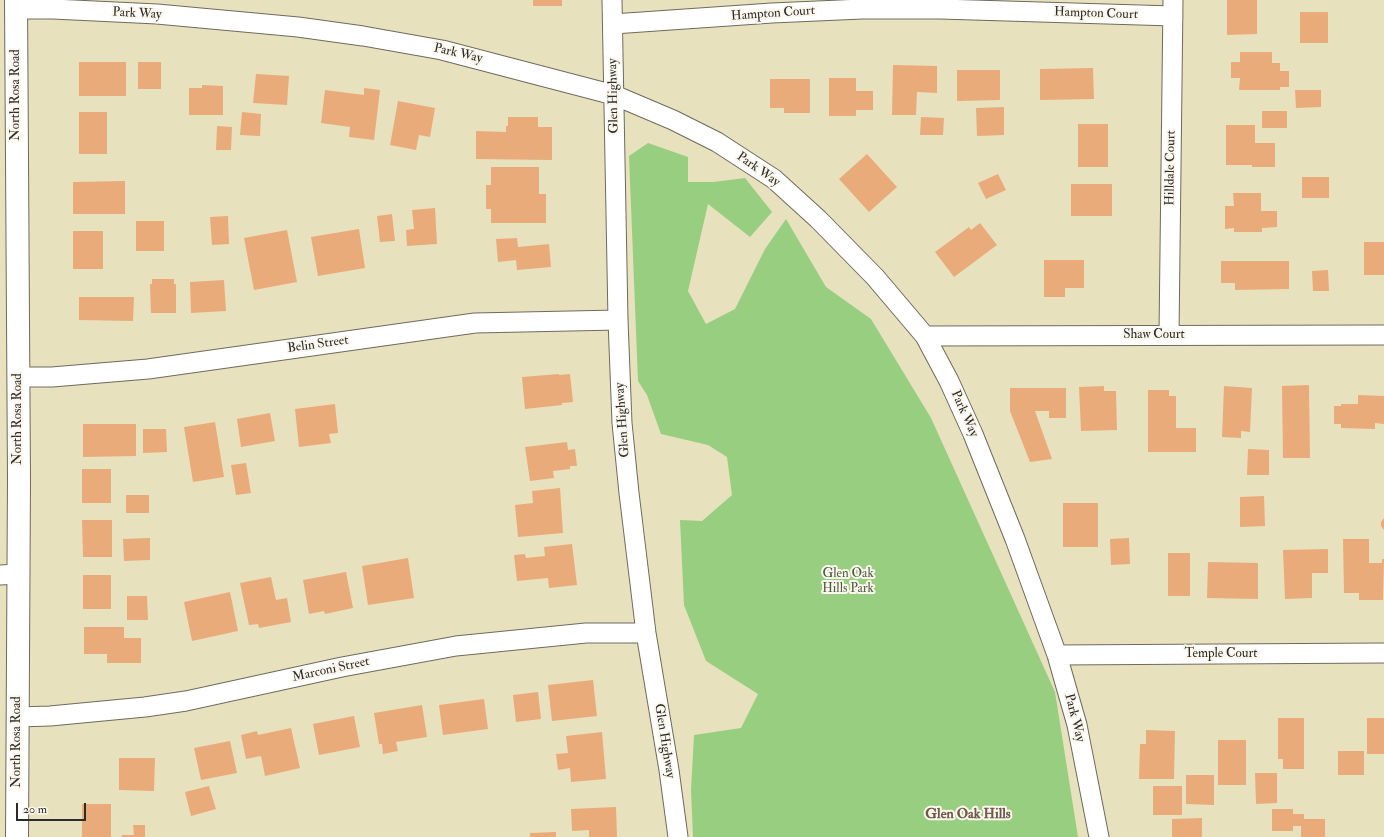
<!DOCTYPE html>
<html>
<head>
<meta charset="utf-8">
<style>
	body { margin:0 }
	#map { position:relative; width:1384px; height:837px; overflow:hidden; background:#e8e1be; font-family:"IM FELL Double Pica",serif }
	canvas { display:block }
	.scale { position:absolute; left:16px; top:803px; width:70px; height:18px; box-sizing:border-box; border:2px solid #2b2b2b; border-top:0; padding-left:5px; font-size:12px; line-height:14px; white-space:nowrap; color:#2b2b2b; -webkit-text-stroke:3px #fbf7ec; paint-order:stroke }
</style>
</head>
<body>
<div id="map">
<canvas width="1384" height="837"></canvas>
<div class="scale">20 m</div>
</div>
<script>
const ctx = document.querySelector('canvas').getContext('2d');
ctx.lineJoin = 'round';
function fillPath(path, color) { ctx.fillStyle = color; ctx.fill(path, 'evenodd'); }
const shape = rows => new Path2D(rows.map(r => 'M' + r).join(''));
function trace(path, color, width, dash) { ctx.strokeStyle = color; ctx.lineWidth = width; ctx.lineCap = dash ? 'butt' : 'round'; ctx.setLineDash(dash || []); ctx.stroke(path); }
function drawText(font, color, halo, rows, align = 'center') {
  ctx.font = font + ' "IM FELL Double Pica",serif'; ctx.lineWidth = 4; ctx.setLineDash([]); ctx.textBaseline = 'middle'; ctx.strokeStyle = halo; ctx.fillStyle = color; for (const [text, x, y, turn = 0] of rows) {
    ctx.save(); ctx.translate(x, y); ctx.rotate((+turn || 0) * Math.PI / 180); ctx.textAlign = isNaN(turn) ? turn : align; if (halo) ctx.strokeText(text, 0, 0); ctx.fillText(text, 0, 0); ctx.restore();
  }
}
fillPath(shape([
	[648,143,688,157,688,182,713,182,745,178,772,212,750,237,708,204,688,291,706,324,735,309,765,249,786,219,826,287,871,319,931,418,1055,692,1078,837,693,837,691,790,694,735,741,728,758,694,706,661,684,605,680,520,702,521,732,495,727,457,708,445,661,434,647,395,638,381,629,156]
]), '#98ce80');
fillPath(shape([
	[533,0,562,0,562,6,533,6],
	[1227,0,1257,0,1257,34,1227,35],
	[1300,12,1328,12,1328,43,1300,43],
	[1240,52,1272,52,1272,63,1280,63,1280,71,1289,71,1289,87,1280,87,1280,90,1239,90,1240,78,1231,78,1231,62,1240,62],
	[79,62,126,62,126,96,79,96],
	[138,62,161,62,161,89,138,89],
	[893,65,937,66,937,93,917,92,916,115,892,115],
	[1093,68,1094,99,1040,100,1040,69],
	[957,70,1000,70,1000,100,957,101],
	[256,74,289,76,287,105,253,103],
	[829,78,856,78,856,91,873,91,873,110,856,110,856,116,829,116],
	[770,79,810,79,810,113,784,113,784,108,770,108],
	[202,85,223,86,223,115,189,115,189,88,202,88],
	[364,88,380,90,374,140,349,137,350,127,321,123,325,90,364,95],
	[1295,90,1321,90,1321,107,1296,108],
	[398,101,435,108,430,137,419,135,416,150,390,145],
	[1004,107,1004,135,977,136,976,108],
	[1262,111,1287,111,1287,128,1262,128],
	[79,112,107,112,107,154,79,154],
	[242,112,261,114,260,136,240,135],
	[508,117,538,117,538,127,552,127,552,160,476,159,476,131,506,132,506,126,508,126],
	[921,117,944,118,943,135,920,135],
	[1078,124,1108,124,1108,167,1078,167],
	[1226,125,1255,125,1255,143,1275,143,1275,167,1252,167,1252,165,1226,165],
	[217,126,232,127,231,150,216,150],
	[867,154,897,187,869,212,839,179],
	[491,167,539,167,539,194,546,194,546,223,491,223,491,209,486,209,486,185,491,185],
	[998,174,1006,190,986,199,978,183],
	[1302,177,1329,177,1329,198,1302,198],
	[125,181,125,214,73,214,73,182],
	[1071,184,1112,184,1112,216,1071,216],
	[1233,193,1261,193,1261,211,1277,211,1277,227,1262,228,1262,232,1234,232,1234,228,1225,229,1225,206,1234,206],
	[435,208,437,244,407,246,406,230,414,229,412,210],
	[392,214,395,241,380,242,377,216],
	[228,216,229,244,212,245,210,217],
	[136,221,164,221,164,251,136,251],
	[980,223,997,245,954,277,935,252,969,227,971,230],
	[359,229,365,268,318,276,311,237],
	[287,230,297,282,254,290,244,238],
	[73,231,103,231,103,269,73,269],
	[517,238,518,247,549,244,551,267,517,270,516,260,498,262,496,239],
	[1364,242,1384,242,1384,275,1364,275],
	[1044,260,1084,260,1084,288,1065,288,1065,297,1044,297],
	[1221,261,1289,261,1289,289,1235,290,1235,283,1221,283],
	[1328,270,1329,291,1313,291,1312,271],
	[152,279,174,279,174,284,176,284,176,313,151,313,150,284,152,284],
	[224,280,226,311,191,313,190,282],
	[79,297,134,297,133,321,79,320],
	[559,374,559,375,570,374,573,402,562,403,562,405,525,409,522,377],
	[1309,385,1310,458,1283,458,1282,386],
	[1104,386,1104,391,1116,391,1117,430,1081,431,1079,387],
	[1224,386,1252,388,1250,432,1241,431,1241,438,1222,437],
	[1010,388,1066,388,1066,418,1049,418,1049,411,1035,411,1052,459,1030,462,1010,411],
	[1148,390,1169,390,1169,396,1176,396,1176,428,1196,428,1196,452,1148,452],
	[1358,395,1384,396,1384,424,1375,423,1375,429,1341,428,1341,424,1334,424,1334,406,1341,406,1341,404,1358,404],
	[335,404,338,433,329,434,331,443,299,447,295,409],
	[270,413,275,441,241,447,237,419],
	[215,422,224,477,193,482,184,427],
	[83,424,136,424,136,456,83,457],
	[143,429,166,429,167,452,143,453],
	[567,442,568,450,575,449,577,466,570,466,570,469,553,471,554,478,530,481,525,447],
	[1248,449,1269,450,1269,475,1247,475],
	[246,463,251,493,236,495,231,465],
	[82,469,111,469,111,503,82,503],
	[560,488,563,533,518,537,515,505,533,503,532,491],
	[126,495,149,495,149,513,126,513],
	[1264,496,1265,526,1240,527,1240,497],
	[1063,503,1098,503,1098,547,1063,547],
	[1384,518,1384,530,1381,526,1381,522],
	[82,520,112,520,112,557,83,557],
	[150,538,150,560,124,561,123,539],
	[1129,538,1130,564,1111,565,1110,539],
	[1343,539,1369,539,1369,563,1382,563,1382,559,1384,559,1383,600,1359,600,1359,593,1344,593],
	[572,544,577,585,549,588,548,578,517,581,514,555,525,554,526,558,545,556,544,547],
	[1328,549,1328,573,1312,573,1312,598,1285,599,1283,550],
	[1168,553,1190,553,1190,596,1168,596],
	[408,558,414,598,368,605,362,566],
	[1208,562,1258,563,1258,599,1207,598],
	[346,572,353,608,325,614,324,611,309,614,303,580],
	[83,575,111,575,111,609,83,609],
	[271,577,276,600,287,598,291,622,259,628,258,624,249,625,240,583],
	[230,592,238,631,192,641,184,602],
	[127,596,147,596,148,620,127,620],
	[84,627,124,627,124,638,141,638,141,663,107,663,107,654,84,654],
	[593,680,597,716,552,721,548,685],
	[538,692,541,719,516,722,513,695],
	[484,699,488,729,443,735,439,705],
	[422,705,427,737,396,742,398,751,383,754,382,744,379,744,374,713],
	[354,716,360,747,319,755,313,724],
	[1278,718,1304,718,1304,769,1283,769,1283,759,1278,759],
	[1367,718,1384,718,1384,754,1367,754],
	[291,728,300,768,265,776,261,756,246,759,241,735,257,731,258,735],
	[1146,730,1175,731,1174,779,1139,779,1140,744,1146,744],
	[602,732,606,779,571,782,570,768,558,770,556,754,568,753,566,736],
	[1218,740,1246,740,1246,785,1218,785],
	[230,741,237,773,201,780,194,748],
	[1338,751,1364,751,1364,775,1338,775],
	[119,758,155,758,154,791,119,790],
	[1255,773,1277,773,1277,803,1256,804],
	[1186,775,1214,775,1214,805,1186,804],
	[209,786,216,809,191,816,185,792],
	[1153,786,1182,786,1182,815,1153,815],
	[82,804,111,804,111,837,82,837],
	[616,807,617,837,589,837,589,830,572,831,571,809],
	[1272,809,1293,809,1293,814,1304,814,1304,819,1325,819,1325,837,1301,837,1301,826,1293,826,1293,831,1272,831],
	[1202,818,1202,837,1172,837,1172,819],
	[133,825,145,825,145,837,122,837,122,835,134,835],
	[556,832,556,837,530,837,530,833]
]), '#eaab7b');
const minor = shape([
	[612,0,618,320,622,423,629,493,646,633,669,770,678,837],
	[16,9,53,9,157,14,298,27,363,36,442,50,614,95,673,120,717,142,774,179,818,219,875,277,925,336,949,381,973,434,1015,539,1057,655,1077,725,1099,837],
	[613,24,772,13,862,9,940,9,1173,16],
	[1169,335,1173,0],
	[925,336,1384,335],
	[18,377,52,377,148,369,475,323,618,320],
	[0,575,18,574],
	[1057,655,1384,653],
	[17,717,50,716,145,707,186,701,342,667,456,646,586,633,646,633]
]);
const tertiary = shape([
	[16,0,19,479,17,837]
]);
trace(minor, '#6d6b5e', 21);
trace(tertiary, '#6d6b5e', 24);
trace(minor, '#fff', 19);
trace(tertiary, '#fff', 22);
drawText('13px', '#2b2b2b', '#fbf7ec', [
	["Park Way",137,14,3],
	["Hampton Court",773,14,-4],
	["Hampton Court",1096,14,2],
	["Park Way",458,54,13],
	["North Rosa Road",16,95,-90],
	["Glen Highway",614,96,-91],
	["Hilldale Court",1171,168,-89],
	["Park Way",758,170,35],
	["Shaw Court",1154,335],
	["Belin Street",318,345,-8],
	["Park Way",964,414,66],
	["North Rosa Road",18,419,-90],
	["Glen Highway",623,420,-94],
	["Temple Court",1221,654],
	["Marconi Street",331,670,-12],
	["Park Way",1074,718,76],
	["Glen Highway",664,741,81],
	["North Rosa Road",17,742,-90]
]);
drawText('13px', '#4c5c44', '#fbf7ec', [
	["Glen Oak",848,574],
	["Hills Park",848,589]
]);
drawText('bold 14px', '#6e5847', '#fbf7ec', [
	["Glen Oak Hills",968,815]
]);
</script>
</body>
</html>
